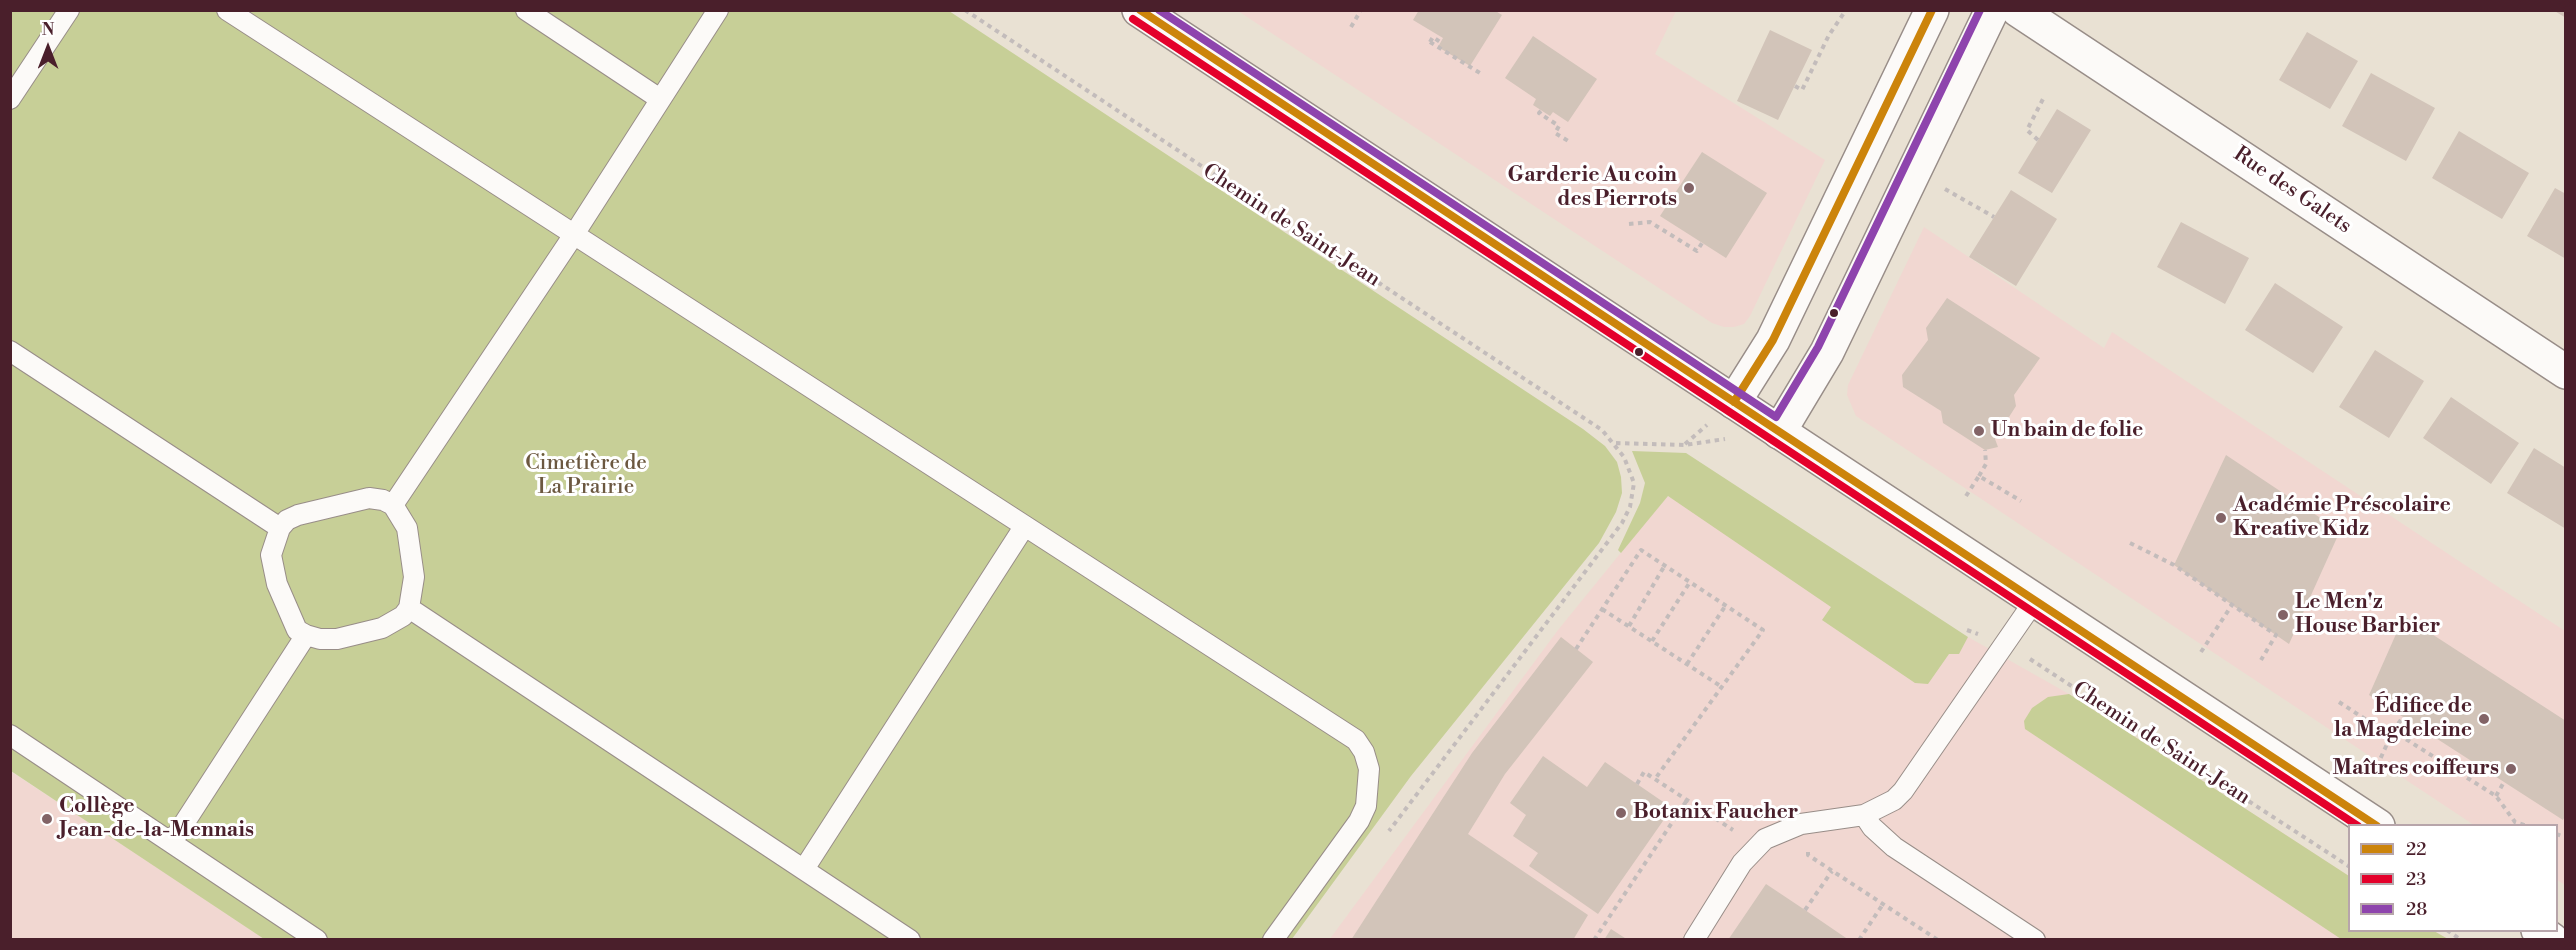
<!DOCTYPE html>
<html>
<head>
<meta charset="utf-8">
<style>
	body { margin:0 }
	#map { position:relative; width:2576px; height:950px; overflow:hidden; background:#e9e1d3; font-family:"Libre Bodoni",serif }
	canvas { display:block }
	.frame { position:absolute; inset:0; border:12px solid #4a1f2b; pointer-events:none }
	.legend { position:absolute; left:2348px; top:824px; width:210px; height:108px; box-sizing:border-box; background:#fff; border:2px solid #b7a5aa; margin:0; padding:8px 10px; list-style:none; font-size:18px; color:#4a1f2b }
	.legend li { display:flex; align-items:center; gap:12px; height:30px }
	.legend b { width:30px; border:2px solid #b7a5aa }
	.north { position:absolute; left:18px; top:18px; width:60px; height:60px; -webkit-text-stroke:4px #fff; paint-order:stroke; rotate:0deg; font-size:16px; font-weight:700; line-height:24px; text-align:center; color:#4a1f2b }
	.north::after { content:''; display:block; margin:auto; width:21px; height:27px; background:#4a1f2b; clip-path:polygon(50% 0,100% 100%,50% 72%,0 100%) }
</style>
</head>
<body>
<div id="map">
<canvas width="2576" height="950"></canvas>
<div class="frame"></div>
<ul class="legend">
<li><b style="height:8px;background:#cc840b"></b>22</li>
<li><b style="height:8px;background:#e4002b"></b>23</li>
<li><b style="height:8px;background:#8e44ad"></b>28</li>
</ul>
<div class="north">N</div>
</div>
<script>
const ctx = document.querySelector('canvas').getContext('2d');
ctx.lineJoin = 'round';
function fillPath(path, color) { ctx.fillStyle = color; ctx.fill(path, 'evenodd'); }
const shape = rows => new Path2D(rows.map(r => 'M' + r).join(''));
function trace(path, color, width, dash) { ctx.strokeStyle = color; ctx.lineWidth = width; ctx.lineCap = dash ? 'butt' : 'round'; ctx.setLineDash(dash || []); ctx.stroke(path); }
function drawText(font, color, halo, rows, align = 'center') {
  ctx.font = font + ' "Libre Bodoni",serif'; ctx.lineWidth = 6; ctx.setLineDash([]); ctx.textBaseline = 'middle'; ctx.strokeStyle = halo; ctx.fillStyle = color; for (const [text, x, y, turn = 0] of rows) {
    ctx.save(); ctx.translate(x, y); ctx.rotate((+turn || 0) * Math.PI / 180); ctx.textAlign = isNaN(turn) ? turn : align; if (halo) ctx.strokeText(text, 0, 0); ctx.fillText(text, 0, 0); ctx.restore();
  }
}
fillPath(shape([
	[1238,11,1676,11,1655,54,1825,160,1750,316,1744,324,1734,327,1724,327,1712,323],
	[1924,227,2104,348,2112,332,2565,631,2565,885,2557,880,2556,826,2474,825,1856,416,1847,395,1848,385],
	[1667,496,1968,637,2069,694,2349,876,2350,930,2434,931,2448,939,1329,940,1558,630],
	[10,771,156,867,264,939,11,939]
]), '#f1d7d1');
fillPath(shape([
	[10,11,949,11,1583,429,1605,446,1617,462,1621,477,1622,493,1616,512,1599,543,1411,776,1292,939,264,939,11,771],
	[1632,451,1686,453,1968,637,1959,654,1949,654,1928,684,1915,683,1822,620,1831,607,1668,496,1621,553,1618,550,1640,503,1645,483],
	[2069,694,2349,876,2350,930,2434,931,2448,939,2341,939,2025,729,2024,721,2032,708,2048,697]
]), '#c7cf97');
fillPath(shape([
	[1419,10,1494,10,1502,15,1470,66,1438,47,1443,38,1413,20],
	[2553,10,2566,10,2566,18],
	[1770,30,1812,50,1778,120,1737,101],
	[2307,32,2358,61,2330,109,2279,80],
	[1533,36,1597,79,1568,122,1553,112,1550,116,1533,105,1536,99,1505,78],
	[2371,73,2435,108,2406,161,2342,126],
	[2057,109,2091,130,2052,193,2018,173],
	[2459,131,2529,173,2502,219,2432,178],
	[1702,152,1767,193,1726,258,1660,216],
	[2555,188,2566,194,2566,259,2527,236],
	[2011,190,2057,219,2016,286,1969,257],
	[2181,222,2249,258,2225,304,2157,267],
	[2275,283,2343,327,2313,373,2245,330],
	[1947,298,2040,358,2014,395,2016,406,1995,439,1998,447,1985,450,1943,423,1941,411,1903,387,1902,375,1928,340,1926,328],
	[2375,350,2424,381,2389,438,2339,407],
	[2451,397,2519,443,2491,484,2423,438],
	[2534,448,2566,468,2566,529,2507,493],
	[2226,455,2340,531,2289,644,2174,565],
	[2404,616,2566,721,2566,814,2563,820,2369,695],
	[1561,637,1593,662,1505,774,1468,834,1588,915,1573,940,1351,940,1472,753],
	[1543,756,1587,787,1605,762,1672,808,1598,914,1529,866,1538,853,1513,836,1526,815,1510,803],
	[1766,884,1805,910,1849,940,1728,940],
	[1611,929,1628,940,1604,940]
]), '#d2c4b9');
const lane = shape([
	[227,10,1356,740,1364,752,1369,769,1366,806,1359,821,1273,940],
	[526,10,660,99],
	[10,99,69,10],
	[10,351,280,528],
	[369,498,383,500,393,505,407,528,414,577,409,608,403,616,382,628,337,639,320,639,306,635,297,630,277,584,271,555,280,528,287,520,298,515,369,498],
	[393,505,573,236,718,10],
	[409,608,910,940],
	[10,735,317,940],
	[1864,815,1872,827,1894,847,2035,940],
	[172,842,306,635],
	[804,869,1024,527],
	[1694,940,1742,863,1765,839,1801,824,1864,815,1894,800,1903,791,2035,600]
]);
const street = shape([
	[2018,10,2566,372],
	[1734,402,1773,340,1932,10],
	[1779,432,1827,352,1992,10]
]);
const primary = shape([
	[1139,10,2378,826],
	[2538,930,2552,940]
]);
trace(lane, '#988d88', 22);
trace(street, '#988d88', 36);
trace(primary, '#988d88', 36);
trace(shape([
	[965,10,1602,430,1624,457,1634,483,1630,507,1622,523,1389,831],
	[1351,27,1361,10],
	[1430,42,1480,73],
	[1430,42,1433,37,1440,42],
	[1795,86,1802,90,1829,35,1846,10],
	[1541,111,1539,113,1559,126,1555,133,1570,142],
	[2038,140,2027,130,2044,97],
	[1945,189,1994,217],
	[1629,224,1650,222,1697,251,1702,243],
	[1616,443,1685,445,1725,439],
	[1685,444,1707,425],
	[1979,476,1986,464,1985,450],
	[1966,496,1979,476,2021,501],
	[2130,543,2174,565,2276,635,2261,660],
	[1602,609,1722,687],
	[1629,626,1665,565],
	[1967,630,1978,634],
	[1652,641,1690,582],
	[1576,649,1641,550,1763,630,1655,779],
	[2201,652,2232,605],
	[2030,659,2350,867],
	[1687,664,1726,605],
	[2339,702,2391,736],
	[2393,731,2403,717],
	[2377,766,2393,731,2496,796,2515,822,2527,826],
	[1637,784,1644,772,1733,830],
	[2496,796,2504,782],
	[2556,834,2566,837],
	[1808,852,1808,855,1938,940],
	[1805,910,1832,871],
	[2447,930,2461,940],
	[1594,940,1687,800],
	[1859,940,1883,904]
]), '#c3bcbb', 4, [4.5, 4.5]);
trace(lane, '#fcfaf8', 20);
trace(street, '#fcfaf8', 33);
trace(primary, '#fcfaf8', 33);
trace(shape([
	[1140,10,2377,826],
	[1734,402,1773,340,1932,10]
]), '#cc840b', 8);
trace(shape([
	[1133,19,2358,826]
]), '#e4002b', 8);
trace(shape([
	[1159,10,1776,417,1818,347,1980,10]
]), '#8e44ad', 8);
for (const [x, y, r, color] of [
	[1689,188,6,"#826366"],
	[1834,313,5,"#4a1f2b"],
	[1639,352,5,"#4a1f2b"],
	[1979,431,6,"#826366"],
	[2221,518,6,"#826366"],
	[2283,615,6,"#826366"],
	[2484,719,6,"#826366"],
	[2511,769,6,"#826366"],
	[1621,813,6,"#826366"],
	[47,819,6,"#826366"]
]) { const dot = new Path2D(); dot.arc(x, y, r, 0, 2 * Math.PI); ctx.fillStyle = color; ctx.fill(dot); trace(dot, '#fff', 2); }
drawText('bold 21px', '#4a1f2b', '#fff', [
	["Garderie Au coin",1677,176,"right"],
	["des Pierrots",1677,200,"right"],
	["Un bain de folie",1991,431],
	["Académie Préscolaire",2233,506],
	["Kreative Kidz",2233,530],
	["Le Men'z",2295,603],
	["House Barbier",2295,627],
	["Édifice de",2472,707,"right"],
	["la Magdeleine",2472,731,"right"],
	["Maîtres coiffeurs",2499,769,"right"],
	["Collège",59,807],
	["Jean-de-la-Mennais",59,831],
	["Botanix Faucher",1633,813]
], 'left');
drawText('21px', '#4a1f2b', '#fff', [
	["Rue des Galets",2292,191,34],
	["Chemin de Saint-Jean",1291,226,33],
	["Chemin de Saint-Jean",2161,744,33]
]);
drawText('21px', '#6c5840', '#fff', [
	["Cimetière de",586,464],
	["La Prairie",586,488]
]);
</script>
</body>
</html>
